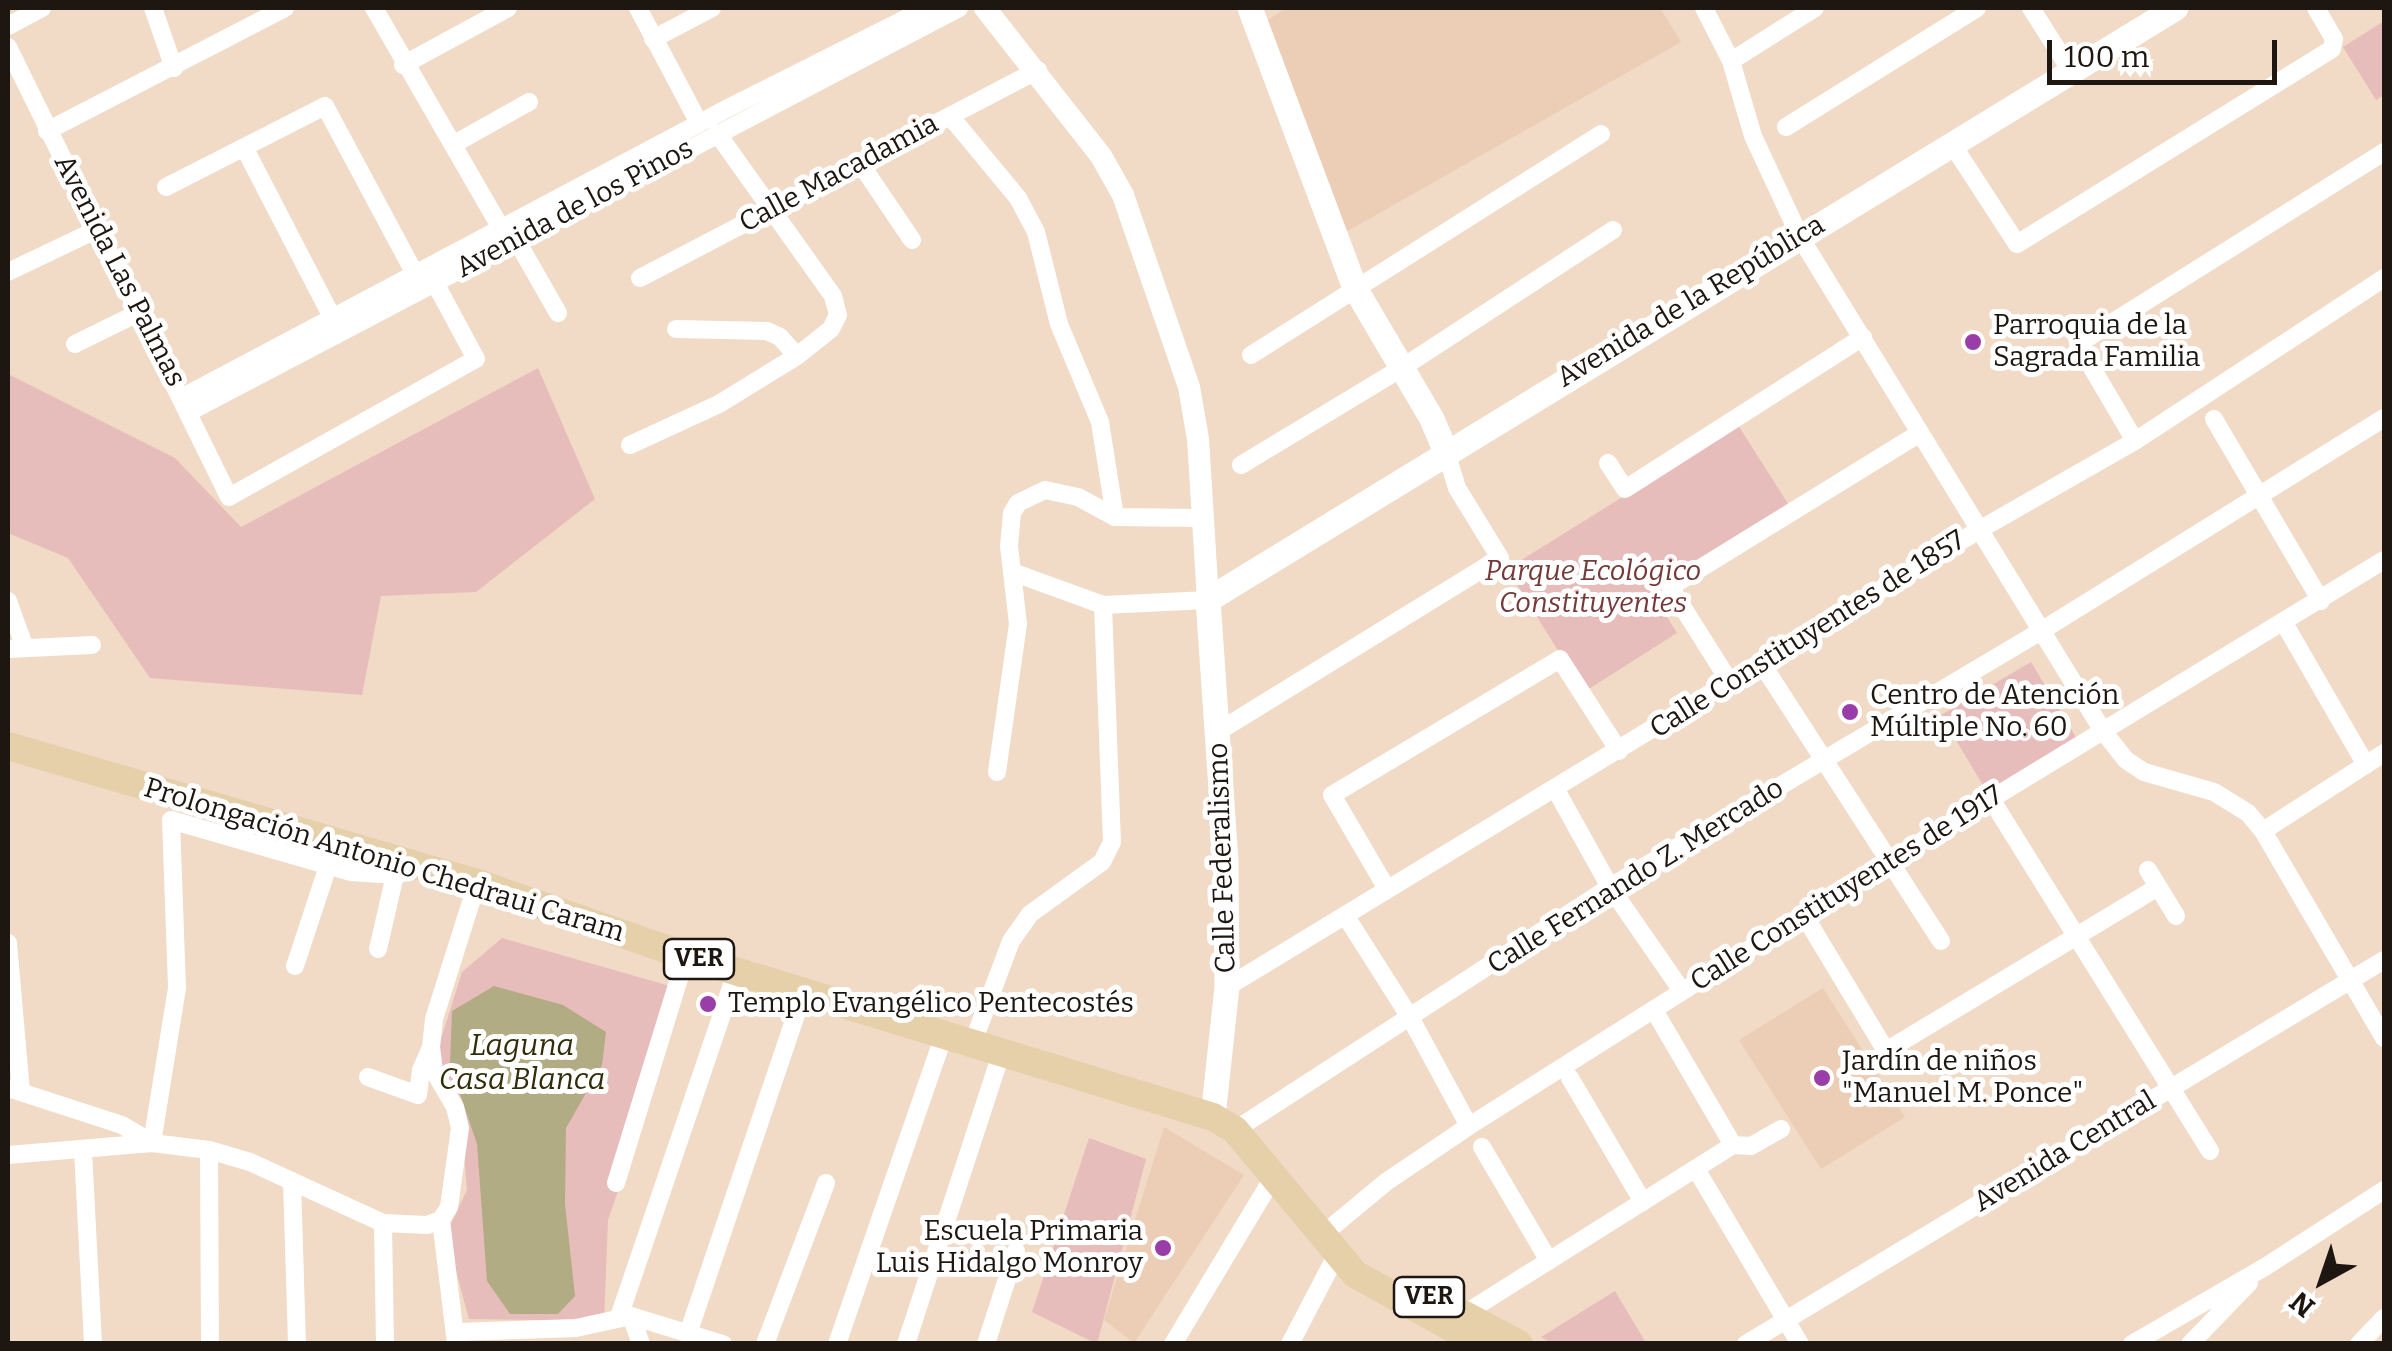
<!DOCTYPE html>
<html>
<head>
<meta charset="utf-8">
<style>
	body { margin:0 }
	#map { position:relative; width:2392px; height:1351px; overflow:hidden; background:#f1dac6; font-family:Bitter,serif }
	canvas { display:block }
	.frame { position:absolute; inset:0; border:10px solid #1e1610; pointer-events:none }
	.north { position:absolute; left:2272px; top:1231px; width:100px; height:100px; -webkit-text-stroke:8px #fff; paint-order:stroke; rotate:220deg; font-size:28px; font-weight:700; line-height:40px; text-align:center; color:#1e1610 }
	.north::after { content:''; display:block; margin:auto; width:35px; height:45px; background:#1e1610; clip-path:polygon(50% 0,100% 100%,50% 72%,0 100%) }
	.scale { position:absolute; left:2047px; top:40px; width:230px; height:45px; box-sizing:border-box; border:5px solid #1e1610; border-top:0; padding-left:12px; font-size:30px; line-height:35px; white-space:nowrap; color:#1e1610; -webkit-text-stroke:8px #fff; paint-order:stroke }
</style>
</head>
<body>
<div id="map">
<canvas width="2392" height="1351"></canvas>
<div class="frame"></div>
<div class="north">N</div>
<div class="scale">100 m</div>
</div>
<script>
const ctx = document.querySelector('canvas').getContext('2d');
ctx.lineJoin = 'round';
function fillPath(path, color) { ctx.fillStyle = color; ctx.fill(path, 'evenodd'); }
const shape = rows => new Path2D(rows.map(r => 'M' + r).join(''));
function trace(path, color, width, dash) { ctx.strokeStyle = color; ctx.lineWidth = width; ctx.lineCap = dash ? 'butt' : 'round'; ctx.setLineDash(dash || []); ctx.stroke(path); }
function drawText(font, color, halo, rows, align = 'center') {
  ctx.font = font + ' Bitter,serif'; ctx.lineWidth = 10; ctx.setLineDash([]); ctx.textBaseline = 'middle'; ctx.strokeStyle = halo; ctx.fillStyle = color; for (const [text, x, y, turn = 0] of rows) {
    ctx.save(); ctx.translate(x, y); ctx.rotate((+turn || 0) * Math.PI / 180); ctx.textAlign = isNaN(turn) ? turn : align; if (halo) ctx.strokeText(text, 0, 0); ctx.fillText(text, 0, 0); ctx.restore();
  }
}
fillPath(shape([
	[1286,8,1660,8,1681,42,1344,233,1265,22],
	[1823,988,1905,1117,1821,1169,1739,1040],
	[1164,1127,1244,1175,1134,1343,1104,1320]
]), '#ebceb5');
fillPath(shape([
	[2384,21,2384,95,2376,100,2343,47],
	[538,368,595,499,476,592,381,596,362,695,150,678,68,558,8,533,8,374,175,458,241,527],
	[1738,425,1792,510,1654,596,1677,633,1584,692,1507,569],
	[2031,662,2077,739,1987,792,1941,715],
	[502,938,670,986,646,1110,608,1220,604,1321,469,1319,446,1234,467,1190,463,1141,437,1052,462,972],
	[1089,1138,1146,1159,1097,1344,1032,1312],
	[1615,1291,1646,1343,1551,1343,1541,1337]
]), '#e7bdbb');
fillPath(shape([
	[494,986,563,1005,606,1032,602,1065,566,1128,565,1204,575,1296,558,1314,510,1314,487,1281,477,1144,450,1064,452,1011]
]), '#b1ac83');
trace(shape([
	[153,8,174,68],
	[374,8,502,230,517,241,558,313],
	[638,8,699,123],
	[1704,8,1731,61,1753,136,1800,237,2103,731,2126,760,2144,772,2214,792,2248,813,2263,831,2384,1038],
	[2031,8,2071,71],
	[8,26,42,8],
	[653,39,712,8],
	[8,47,229,497,476,359,427,268],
	[1731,61,1815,8],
	[403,65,508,8],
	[950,116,1018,198,1036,232,1059,324,1100,422,1115,517],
	[1786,127,1977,8],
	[47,131,285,8],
	[454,144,529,102],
	[1952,144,2017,244,2332,49,2334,39,2316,8],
	[244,147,332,317],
	[860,163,912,240],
	[166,187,325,106,415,274],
	[8,272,98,229],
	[640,278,1038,70],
	[676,329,767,331,780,337,797,356],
	[75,344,140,312],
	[1251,355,1601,134],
	[183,397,730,107,927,8],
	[191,411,959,8],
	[2214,419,2321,601],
	[2135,441,2078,344,2384,152],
	[630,445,719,404,797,356,831,329,838,315,833,296,717,133],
	[1608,463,1625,489,1863,337],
	[1241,465,1400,369,1613,230],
	[1015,573,1103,605,1208,600],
	[8,601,25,648],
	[2284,623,2366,765],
	[8,649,92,645],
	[1762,664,1941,941],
	[1731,684,1670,587,1920,433],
	[1219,731,1500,558,1457,488,1446,452],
	[997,772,1018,624,1009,546,1012,513,1018,503,1045,490,1078,497,1115,517,1202,518],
	[1556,790,1610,887,1682,991],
	[1991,799,2210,1151],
	[2263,831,2384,753],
	[2148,870,2176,916],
	[1387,889,1332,795,1560,659,1619,751],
	[1345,915,1411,1019,1469,1126],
	[1804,915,1886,1051,2158,887],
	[8,943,21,1092],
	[378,949,395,875],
	[295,966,328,866],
	[1227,987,1979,530,2135,441,2384,278],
	[1654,1010,1733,1145],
	[973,1042,1011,941,1030,914,1102,862,1112,842,1103,605],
	[368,1077,418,1095,421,1070,431,1047],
	[1570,1078,1643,1202],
	[8,1088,122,1125,152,1143,177,988,171,820,351,872,395,875,417,869],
	[1235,1130,1610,887,2041,631,2384,418],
	[1733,1145,1751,1146,1781,1129],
	[1482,1147,1549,1261],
	[83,1150,93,1344],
	[209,1150,210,1344],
	[8,1155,152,1143,209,1150,250,1162,383,1223,427,1225,441,1220],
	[1696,1169,1800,1344],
	[292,1181,297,1344],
	[616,1183,686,956],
	[383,1223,385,1344],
	[1321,1236,1386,1182,1469,1126,1889,861,2384,560],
	[1464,1314,1733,1145],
	[631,1316,641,1344],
	[619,1317,737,970],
	[689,1331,804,991],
	[457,1332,576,1328,631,1316,723,1344],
	[456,1344,441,1220,449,1207,460,1128,455,1107,434,1071,431,1047,434,1019,477,883],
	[765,1344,826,1183],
	[837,1344,945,1032],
	[906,1344,1002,1051],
	[986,1344,1016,1251],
	[1173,1344,1274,1176],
	[1290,1344,1338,1252],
	[1746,1344,2384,960],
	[2132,1344,2265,1267,2384,1190],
	[2190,1344,2249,1283],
	[2359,1344,2384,1318]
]), '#fff', 18);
trace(shape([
	[985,8,1101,156,1123,195,1189,387,1198,439,1208,600]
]), '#fff', 22);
trace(shape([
	[1250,8,1355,288,1432,419,1446,452],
	[1213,1117,1227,987,1226,861,1208,600,2176,8]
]), '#fff', 25);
trace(shape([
	[8,746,477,883,686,956,1213,1117,1235,1130,1355,1274,1481,1344],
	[1463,1314,1519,1344]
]), '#e5d0aa', 28);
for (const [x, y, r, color] of [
	[1973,342,10,"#993ea9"],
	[1850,712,10,"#993ea9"],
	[708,1004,10,"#993ea9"],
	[1822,1078,10,"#993ea9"],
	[1163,1248,10,"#993ea9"]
]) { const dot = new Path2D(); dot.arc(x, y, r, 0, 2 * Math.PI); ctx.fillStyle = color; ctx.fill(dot); trace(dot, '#fff', 4); }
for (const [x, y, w] of [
	[699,959,70],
	[1429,1297,70]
]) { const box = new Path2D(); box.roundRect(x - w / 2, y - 20, w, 40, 8); ctx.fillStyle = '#fff'; ctx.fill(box); trace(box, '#1e1610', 2.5); }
drawText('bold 25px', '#1e1610', null, [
	["VER",699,959],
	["VER",1429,1297]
]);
drawText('28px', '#1e1610', '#fff', [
	["Calle Macadamia",839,174,-28],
	["Avenida de los Pinos",575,209,-28],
	["Avenida Las Palmas",119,271,63],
	["Avenida de la República",1691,302,-31],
	["Calle Constituyentes de 1857",1808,635,-32],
	["Calle Federalismo",1223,858,-92],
	["Prolongación Antonio Chedraui Caram",384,861,17],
	["Calle Fernando Z. Mercado",1636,877,-32],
	["Calle Constituyentes de 1917",1847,889,-32],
	["Avenida Central",2065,1152,-31]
]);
drawText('28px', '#1e1610', '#fff', [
	["Parroquia de la",1993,326],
	["Sagrada Familia",1993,358],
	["Centro de Atención",1870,696],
	["Múltiple No. 60",1870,728],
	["Templo Evangélico Pentecostés",728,1004],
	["Jardín de niños",1842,1062],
	["\"Manuel M. Ponce\"",1842,1094],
	["Escuela Primaria",1143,1232,"right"],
	["Luis Hidalgo Monroy",1143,1264,"right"]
], 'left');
drawText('italic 28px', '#753938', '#fff', [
	["Parque Ecológico",1593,572],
	["Constituyentes",1593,604]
]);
drawText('italic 30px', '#312d0a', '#fff', [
	["Laguna",522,1047],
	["Casa Blanca",522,1081]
]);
</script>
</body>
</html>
